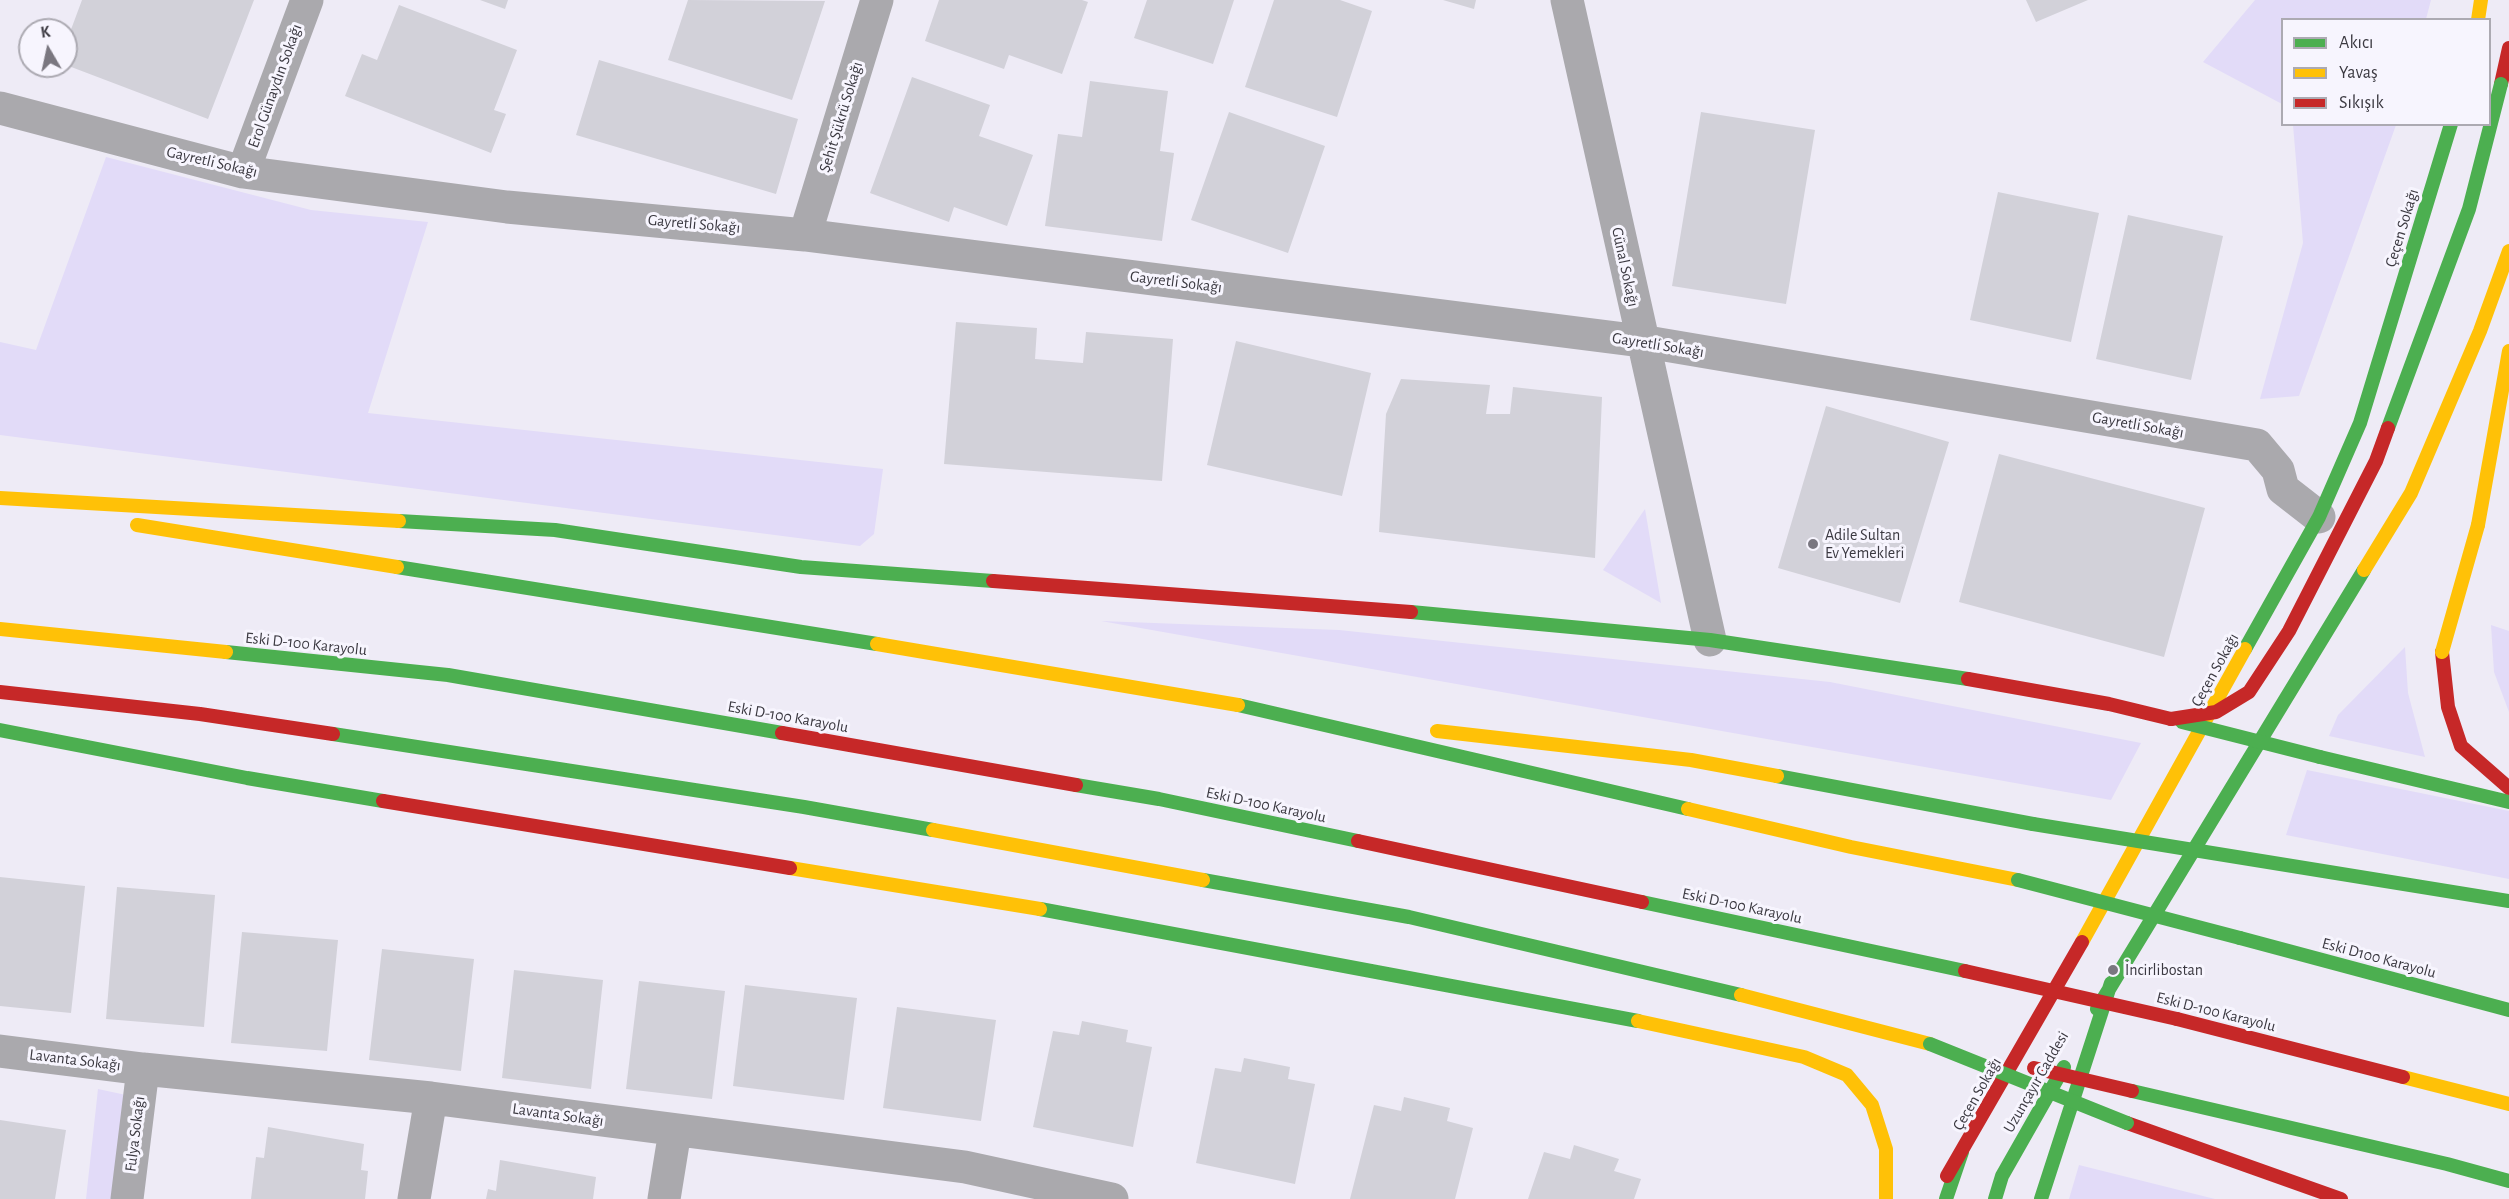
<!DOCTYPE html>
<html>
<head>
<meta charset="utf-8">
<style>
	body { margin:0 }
	#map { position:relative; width:2509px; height:1199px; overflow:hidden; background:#eeebf6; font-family:"Alegreya Sans",sans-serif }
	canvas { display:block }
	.legend { position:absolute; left:2281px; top:18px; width:210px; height:108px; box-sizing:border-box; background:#f7f5fe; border:2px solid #acaab2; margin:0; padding:8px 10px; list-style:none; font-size:18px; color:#3b3941 }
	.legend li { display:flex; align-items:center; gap:12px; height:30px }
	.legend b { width:30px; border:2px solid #acaab2 }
	.north { position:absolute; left:18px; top:18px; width:60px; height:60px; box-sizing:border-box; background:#f7f5fe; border:2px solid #acaab2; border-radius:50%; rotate:351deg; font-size:16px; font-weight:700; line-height:24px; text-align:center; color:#3b3941 }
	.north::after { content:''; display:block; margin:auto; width:21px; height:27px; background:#7a7780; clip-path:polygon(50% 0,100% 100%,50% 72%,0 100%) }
</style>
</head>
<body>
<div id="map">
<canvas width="2509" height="1199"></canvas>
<ul class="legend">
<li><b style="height:8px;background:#4caf50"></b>Akıcı</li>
<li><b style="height:8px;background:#ffc107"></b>Yavaş</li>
<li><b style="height:8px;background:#c62828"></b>Sıkışık</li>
</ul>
<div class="north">K</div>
</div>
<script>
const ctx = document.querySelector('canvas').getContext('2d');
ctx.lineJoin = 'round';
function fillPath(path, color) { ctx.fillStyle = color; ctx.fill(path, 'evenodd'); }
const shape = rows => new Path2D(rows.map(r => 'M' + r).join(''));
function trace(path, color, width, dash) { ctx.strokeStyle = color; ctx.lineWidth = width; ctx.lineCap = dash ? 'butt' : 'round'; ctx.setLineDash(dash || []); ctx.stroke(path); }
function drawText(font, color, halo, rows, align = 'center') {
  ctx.font = font + ' "Alegreya Sans",sans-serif'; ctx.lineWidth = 6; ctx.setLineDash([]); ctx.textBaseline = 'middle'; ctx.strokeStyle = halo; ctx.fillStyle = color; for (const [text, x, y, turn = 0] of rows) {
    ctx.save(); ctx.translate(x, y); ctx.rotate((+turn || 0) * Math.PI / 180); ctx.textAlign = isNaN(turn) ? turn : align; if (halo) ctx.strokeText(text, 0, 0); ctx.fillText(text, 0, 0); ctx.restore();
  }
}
fillPath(shape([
	[2255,0,2431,0,2426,19,2282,20,2282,104,2203,62],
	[2293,125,2396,125,2299,396,2260,399,2303,243],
	[106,157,311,210,428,222,368,413,883,469,874,534,860,546,0,435,0,342,36,350],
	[1645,509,1661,603,1603,570],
	[1101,621,1339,630,1830,682,2141,743,2111,800],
	[2491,625,2509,631,2509,712,2494,672],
	[2405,647,2408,693,2425,757,2329,736,2338,715],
	[2307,770,2509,811,2509,879,2286,835],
	[98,1089,154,1101,143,1199,86,1199],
	[2079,1165,2215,1199,2069,1199]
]), '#e2dbf8');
fillPath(shape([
	[82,0,254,0,208,119,66,65,66,43],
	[480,0,508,0,505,9],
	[688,0,825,1,792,100,668,60],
	[939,0,1082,0,1088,2,1062,74,1009,55,1004,69,925,41],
	[1147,0,1234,0,1213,64,1134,38],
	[1274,0,1340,0,1372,11,1337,117,1245,87],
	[1443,0,1476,0,1474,9],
	[2026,0,2088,0,2036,22],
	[399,5,517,50,494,110,506,114,491,153,345,96,362,54,377,60],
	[599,60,798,119,776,194,576,135],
	[912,77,990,105,979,136,1033,155,1007,226,954,207,949,222,870,193],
	[1090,81,1168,91,1160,151,1174,153,1162,241,1045,226,1058,134,1082,137],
	[1229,112,1325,146,1288,253,1191,220],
	[1701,112,1815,130,1786,304,1672,286],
	[1998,192,2099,213,2071,342,1970,320],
	[2128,215,2223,236,2191,380,2096,359],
	[956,322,1037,328,1035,359,1083,363,1086,332,1173,339,1162,481,944,464],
	[1236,341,1371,373,1342,496,1207,465],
	[1401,379,1490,385,1486,414,1510,414,1513,387,1602,397,1595,558,1379,532,1386,414],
	[1826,406,1949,442,1900,603,1778,568],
	[1999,454,2205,508,2164,657,1959,602],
	[0,877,85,886,71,1013,0,1006],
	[117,887,215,895,204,1027,106,1019],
	[242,932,338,940,327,1051,231,1043],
	[382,949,474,959,461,1071,369,1060],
	[514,970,603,980,591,1089,502,1078],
	[639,981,725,991,712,1099,626,1089],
	[745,985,857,998,844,1100,733,1086],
	[897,1007,996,1020,981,1121,883,1108],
	[1082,1021,1128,1030,1126,1042,1152,1047,1133,1147,1033,1127,1053,1031,1079,1035],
	[1244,1058,1290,1067,1288,1079,1315,1084,1295,1184,1196,1163,1215,1068,1241,1072],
	[1404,1097,1450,1108,1447,1121,1473,1128,1455,1199,1350,1199,1374,1105,1401,1111],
	[0,1120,66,1130,55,1199,0,1199],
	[268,1127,364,1144,361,1170,368,1171,365,1199,251,1199,256,1157,264,1158],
	[1574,1145,1619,1159,1614,1171,1641,1179,1634,1199,1528,1199,1544,1152,1570,1159],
	[500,1160,596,1177,593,1199,486,1199,488,1189,496,1191]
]), '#d2d1d9');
trace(shape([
	[1567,0,1710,640],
	[0,108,243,172,507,207,805,235,1641,341,2257,445,2278,470,2283,489,2319,517],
	[243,172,307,0],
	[805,235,877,0],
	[0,1051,143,1069,431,1098,965,1167,1112,1199],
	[127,1199,143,1069],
	[414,1199,431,1098],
	[664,1199,675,1131]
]), '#aaa9ad', 33);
trace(shape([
	[399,521,555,530,801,567,993,581],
	[397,567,877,644],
	[1411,612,1710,640,1968,679],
	[2245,649,2319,517,2360,423,2451,124],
	[226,652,448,675,782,733],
	[1238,705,1688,809],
	[0,730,247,778,383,801],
	[333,734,804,807,933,830],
	[2320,757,2509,802],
	[1777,776,2033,824],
	[1076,785,1159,799,1358,841],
	[1203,880,1409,917,1741,995],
	[1642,902,1965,971],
	[1040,909,1638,1021],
	[2240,938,2509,1010],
	[2097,1009,2364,570],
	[2132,1091,2447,1164,2509,1181],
	[1946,1199,1962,1152],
	[1995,1199,2002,1176,2064,1067],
	[2041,1199,2111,983]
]), '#4caf50', 14);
trace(shape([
	[2478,20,2481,0],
	[0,498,399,521],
	[137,525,397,567],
	[2478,525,2509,351],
	[2364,570,2411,493,2480,331,2509,251],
	[0,629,226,652],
	[877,644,1238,705],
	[1437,731,1691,760,1777,776],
	[1688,809,1851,847,2018,880],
	[933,830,1203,880],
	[790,868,1040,909],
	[2082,942,2245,649],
	[1741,995,1930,1044],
	[1638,1021,1804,1057,1847,1075,1872,1105,1886,1149,1886,1199],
	[2403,1077,2509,1104]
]), '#ffc107', 14);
trace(shape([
	[2501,84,2509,48],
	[993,581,1411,612],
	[2442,652,2448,707,2461,746,2509,788],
	[1968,679,2109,704,2171,719],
	[0,692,200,714,333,734],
	[782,733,1076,785],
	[383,801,790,868],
	[1358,841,1642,902],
	[2177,1019,2403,1077],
	[2127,1123,2341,1199],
	[1947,1176,2082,942]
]), '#c62828', 14);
trace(shape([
	[2388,428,2469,209,2501,84],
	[2182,722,2320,757],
	[2033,824,2509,901],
	[2018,880,2240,938],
	[1930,1044,2127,1123]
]), '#4caf50', 14);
trace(shape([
	[2442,652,2478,525]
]), '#ffc107', 14);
trace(shape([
	[2171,719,2216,712,2249,692,2289,631,2376,461,2388,428],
	[1965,971,2177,1019],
	[2034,1068,2132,1091]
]), '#c62828', 14);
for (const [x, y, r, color] of [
	[1813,544,6,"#7a7780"],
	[2113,970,6,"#7a7780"]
]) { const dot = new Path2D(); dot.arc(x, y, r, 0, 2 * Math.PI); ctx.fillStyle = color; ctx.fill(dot); trace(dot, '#f7f5fe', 2); }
drawText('16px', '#3b3941', '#f7f5fe', [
	["Erol Günaydın Sokağı",275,86,-70],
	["Şehit Şükrü Sokağı",841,117,-73],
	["Gayretli Sokağı",212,162,13],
	["Gayretli Sokağı",694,224,5],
	["Çeçen Sokağı",2402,228,-73],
	["Günal Sokağı",1625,267,78],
	["Gayretli Sokağı",1176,282,7],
	["Gayretli Sokağı",1658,345,9],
	["Gayretli Sokağı",2138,425,10],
	["Eski D-100 Karayolu",306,644,6],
	["Çeçen Sokağı",2215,670,-61],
	["Eski D-100 Karayolu",788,717,10],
	["Eski D-100 Karayolu",1266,805,12],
	["Eski D-100 Karayolu",1742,906,12],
	["Eski D100 Karayolu",2379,958,15],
	["Eski D-100 Karayolu",2216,1012,14],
	["Lavanta Sokağı",75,1060,7],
	["Uzunçayır Caddesi",2036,1082,-60],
	["Çeçen Sokağı",1977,1094,-60],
	["Lavanta Sokağı",558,1115,8],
	["Fulya Sokağı",135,1134,-83]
]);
drawText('16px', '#3b3941', '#f7f5fe', [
	["Adile Sultan",1825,535],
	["Ev Yemekleri",1825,553],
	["İncirlibostan",2125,970]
], 'left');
</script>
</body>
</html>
